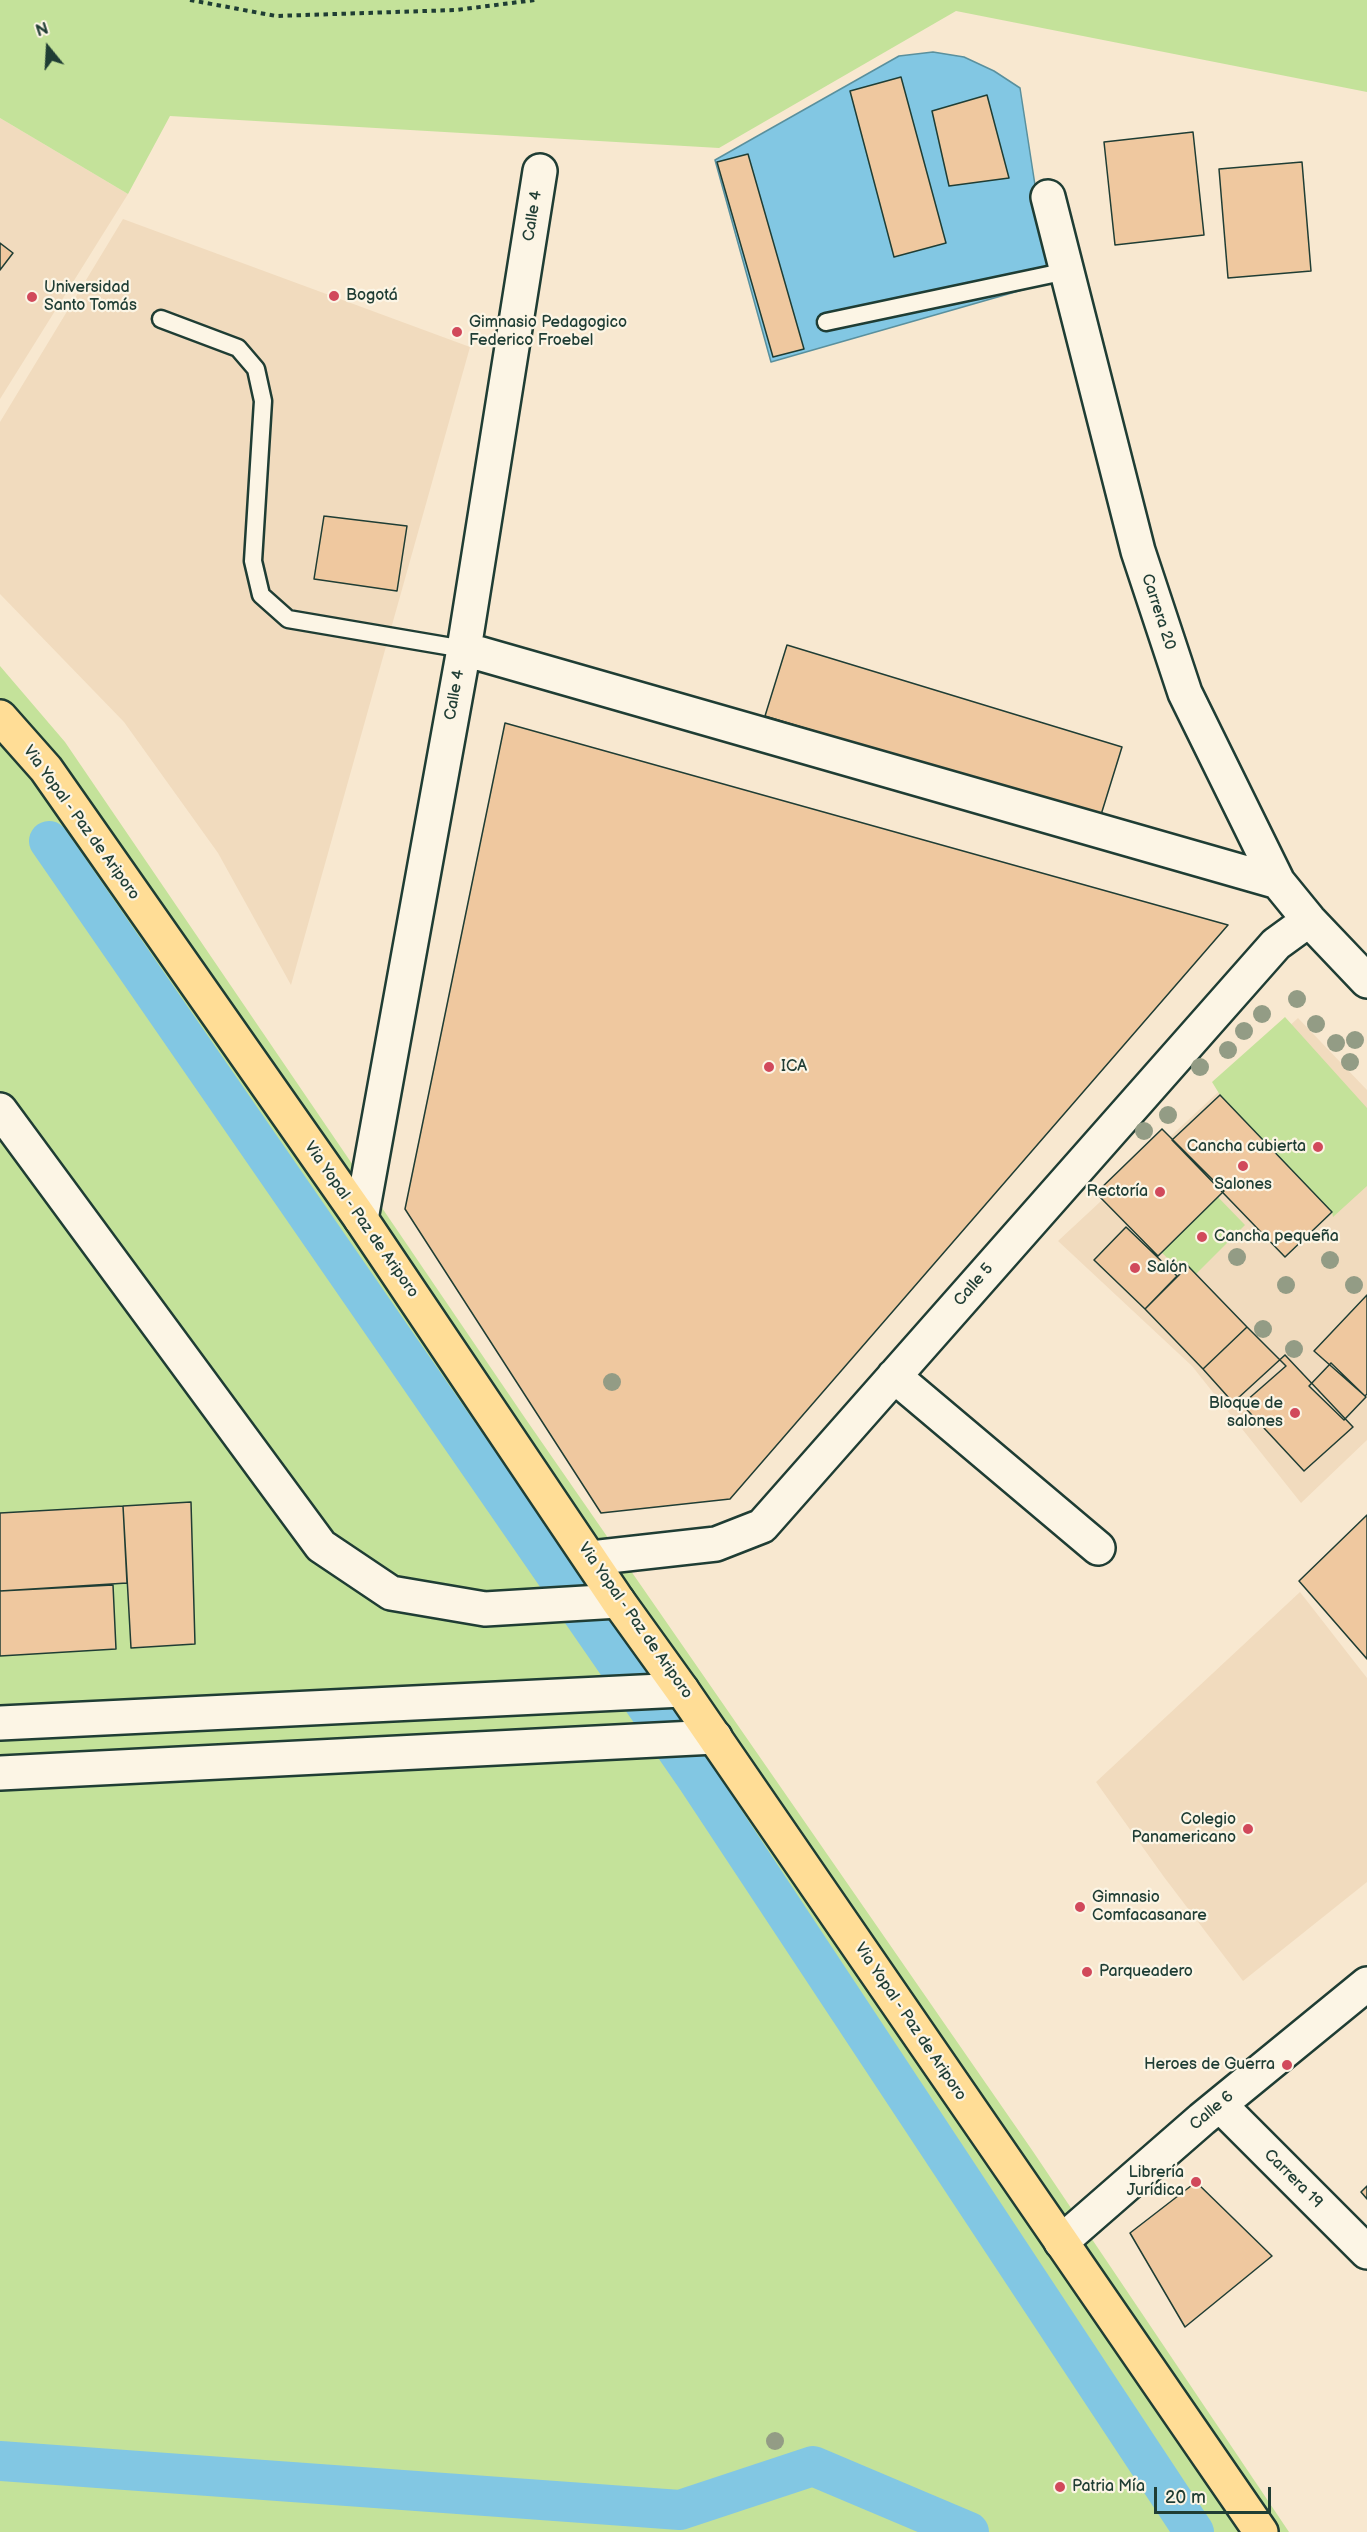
<!DOCTYPE html>
<html>
<head>
<meta charset="utf-8">
<style>
	body { margin:0 }
	#map { position:relative; width:1367px; height:2532px; overflow:hidden; background:#f8e8d0; font-family:"Balsamiq Sans",sans-serif }
	canvas { display:block }
	.north { position:absolute; left:18px; top:18px; width:60px; height:60px; -webkit-text-stroke:4px #fcf5e5; paint-order:stroke; rotate:342deg; font-size:16px; font-weight:700; line-height:24px; text-align:center; color:#1f3d34 }
	.north::after { content:''; display:block; margin:auto; width:21px; height:27px; background:#1f3d34; clip-path:polygon(50% 0,100% 100%,50% 72%,0 100%) }
	.scale { position:absolute; left:1154px; top:2487px; width:117px; height:27px; box-sizing:border-box; border:3px solid #1f3d34; border-top:0; padding-left:8px; font-size:18px; line-height:21px; white-space:nowrap; color:#1f3d34; -webkit-text-stroke:4px #fcf5e5; paint-order:stroke }
</style>
</head>
<body>
<div id="map">
<canvas width="1367" height="2532"></canvas>
<div class="north">N</div>
<div class="scale">20 m</div>
</div>
<script>
const ctx = document.querySelector('canvas').getContext('2d');
ctx.lineJoin = 'round';
function fillPath(path, color) { ctx.fillStyle = color; ctx.fill(path, 'evenodd'); }
const shape = rows => new Path2D(rows.map(r => 'M' + r).join(''));
function trace(path, color, width, dash) { ctx.strokeStyle = color; ctx.lineWidth = width; ctx.lineCap = dash ? 'butt' : 'round'; ctx.setLineDash(dash || []); ctx.stroke(path); }
function drawText(font, color, halo, rows, align = 'center') {
  ctx.font = font + ' "Balsamiq Sans",sans-serif'; ctx.lineWidth = 4.5; ctx.setLineDash([]); ctx.textBaseline = 'middle'; ctx.strokeStyle = halo; ctx.fillStyle = color; for (const [text, x, y, turn = 0] of rows) {
    ctx.save(); ctx.translate(x, y); ctx.rotate((+turn || 0) * Math.PI / 180); ctx.textAlign = isNaN(turn) ? turn : align; if (halo) ctx.strokeText(text, 0, 0); ctx.fillText(text, 0, 0); ctx.restore();
  }
}
fillPath(shape([
	[0,118,128,194,0,399],
	[123,219,470,347,291,985,218,853,124,722,0,594,0,422],
	[1298,1018,1367,1090,1367,1440,1301,1503,1192,1366,1058,1241],
	[1300,1592,1367,1678,1367,1882,1243,1981,1164,1877,1096,1782]
]), '#f1dbbe');
fillPath(shape([
	[0,0,1367,0,1367,92,956,11,719,148,170,116,128,194,0,118],
	[0,666,65,742,525,1418,1032,2150,1289,2532,0,2532],
	[1285,1017,1367,1108,1367,1186,1333,1217,1332,1212,1220,1095,1212,1082],
	[1215,1194,1245,1225,1190,1280,1159,1250]
]), '#c4e29a');
const water = shape([
	[933,52,964,57,994,71,1020,88,1050,282,771,362,715,160,899,56,933,52]
]);
fillPath(water, '#82c7e3');
trace(water, '#5a909d', 1.5);
trace(shape([
	[49,841,697,1779,1194,2532],
	[0,2461,680,2510,813,2466,969,2532]
]), '#82c7e3', 40);
const building = shape([
	[901,77,946,243,894,257,850,91,901,77],
	[987,95,1009,178,949,186,932,111,987,95],
	[1193,132,1204,235,1115,245,1104,142,1193,132],
	[748,154,804,349,773,357,717,162,748,154],
	[1302,162,1311,271,1228,278,1219,169,1302,162],
	[0,243,13,253,0,270,0,243],
	[324,516,407,526,397,591,314,579,324,516],
	[787,645,1122,747,1100,818,765,716,787,645],
	[505,723,1228,925,730,1499,601,1513,405,1209,505,723],
	[1220,1095,1332,1212,1285,1257,1172,1140,1220,1095],
	[1162,1129,1224,1191,1158,1256,1096,1193,1162,1129],
	[1126,1227,1177,1276,1145,1309,1094,1260,1126,1227],
	[1188,1266,1247,1327,1203,1369,1145,1309,1188,1266],
	[1367,1295,1367,1394,1365,1396,1314,1351,1367,1295],
	[1247,1327,1286,1366,1238,1408,1203,1369,1247,1327],
	[1285,1355,1353,1427,1304,1471,1237,1399,1285,1355],
	[1331,1363,1366,1397,1344,1420,1309,1386,1331,1363],
	[191,1502,195,1644,131,1648,123,1506,191,1502],
	[123,1506,127,1583,0,1591,0,1513,123,1506],
	[1367,1515,1367,1659,1299,1581,1367,1515],
	[113,1585,116,1649,0,1656,0,1591,113,1585],
	[1196,2182,1272,2256,1185,2327,1130,2233,1196,2182],
	[1367,2186,1367,2199,1361,2192,1367,2186]
]);
fillPath(building, '#efc89f');
trace(building, '#1f3d34', 1.5);
const lane = shape([
	[161,319,238,348,256,369,263,401,253,561,261,595,288,619,464,649],
	[826,322,1067,271]
]);
const street = shape([
	[1048,197,1138,551,1185,693,1278,882,1309,920,1367,981],
	[464,649,1278,882],
	[0,1110,321,1546,391,1593,485,1609,618,1601],
	[361,1219,464,649,540,171],
	[894,1376,1098,1548],
	[591,1558,716,1544,762,1526,1276,944,1309,920],
	[0,1723,682,1690],
	[0,1773,715,1737],
	[1220,2105,1367,2252],
	[1061,2242,1202,2119,1367,1984]
]);
const primary = shape([
	[0,717,46,769,361,1219,618,1601,682,1690,1261,2532]
]);
trace(lane, '#1f3d34', 21);
trace(street, '#1f3d34', 38);
trace(primary, '#1f3d34', 38);
trace(shape([
	[190,0,276,16,456,10,535,0]
]), '#1f3d34', 4, [4.5, 4.5]);
trace(lane, '#fcf5e5', 16);
trace(street, '#fcf5e5', 33);
trace(primary, '#ffdd96', 33);
ctx.fillStyle = '#939c85';
for (const [x, y] of [
	[1297,999],
	[1262,1014],
	[1316,1024],
	[1244,1031],
	[1355,1040],
	[1336,1043],
	[1228,1050],
	[1350,1062],
	[1200,1067],
	[1168,1115],
	[1144,1131],
	[1237,1257],
	[1330,1260],
	[1286,1285],
	[1354,1285],
	[1263,1329],
	[1294,1349],
	[612,1382],
	[775,2441]
]) { ctx.beginPath(); ctx.arc(x, y, 9, 0, 2 * Math.PI); ctx.fill(); }
for (const [x, y, r, color] of [
	[334,296,6,"#d1495b"],
	[32,297,6,"#d1495b"],
	[457,332,6,"#d1495b"],
	[769,1067,6,"#d1495b"],
	[1318,1147,6,"#d1495b"],
	[1243,1166,6,"#d1495b"],
	[1160,1192,6,"#d1495b"],
	[1202,1237,6,"#d1495b"],
	[1135,1268,6,"#d1495b"],
	[1295,1413,6,"#d1495b"],
	[1248,1829,6,"#d1495b"],
	[1080,1907,6,"#d1495b"],
	[1087,1972,6,"#d1495b"],
	[1287,2065,6,"#d1495b"],
	[1196,2182,6,"#d1495b"],
	[1060,2487,6,"#d1495b"]
]) { const dot = new Path2D(); dot.arc(x, y, r, 0, 2 * Math.PI); ctx.fillStyle = color; ctx.fill(dot); trace(dot, '#fcf5e5', 2); }
drawText('16px', '#1f3d34', '#fcf5e5', [
	["Calle 4",533,216,-81],
	["Carrera 20",1158,612,72],
	["Calle 4",455,695,-80],
	["Via Yopal - Paz de Ariporo",81,823,54],
	["Via Yopal - Paz de Ariporo",361,1220,55],
	["Calle 5",974,1285,-49],
	["Via Yopal - Paz de Ariporo",635,1621,55],
	["Via Yopal - Paz de Ariporo",910,2022,56],
	["Calle 6",1212,2111,-40],
	["Carrera 19",1293,2179,45]
]);
drawText('16px', '#1f3d34', '#fcf5e5', [
	["Universidad",44,288],
	["Santo Tomás",44,306],
	["Bogotá",346,296],
	["Gimnasio Pedagogico",469,323],
	["Federico Froebel",469,341],
	["ICA",781,1067],
	["Cancha cubierta",1306,1147,"right"],
	["Salones",1243,1185,"center"],
	["Rectoría",1148,1192,"right"],
	["Cancha pequeña",1214,1237],
	["Salón",1147,1268],
	["Bloque de",1283,1404,"right"],
	["salones",1283,1422,"right"],
	["Colegio",1236,1820,"right"],
	["Panamericano",1236,1838,"right"],
	["Gimnasio",1092,1898],
	["Comfacasanare",1092,1916],
	["Parqueadero",1099,1972],
	["Heroes de Guerra",1275,2065,"right"],
	["Librería",1184,2173,"right"],
	["Jurídica",1184,2191,"right"],
	["Patria Mía",1072,2487]
], 'left');
</script>
</body>
</html>
